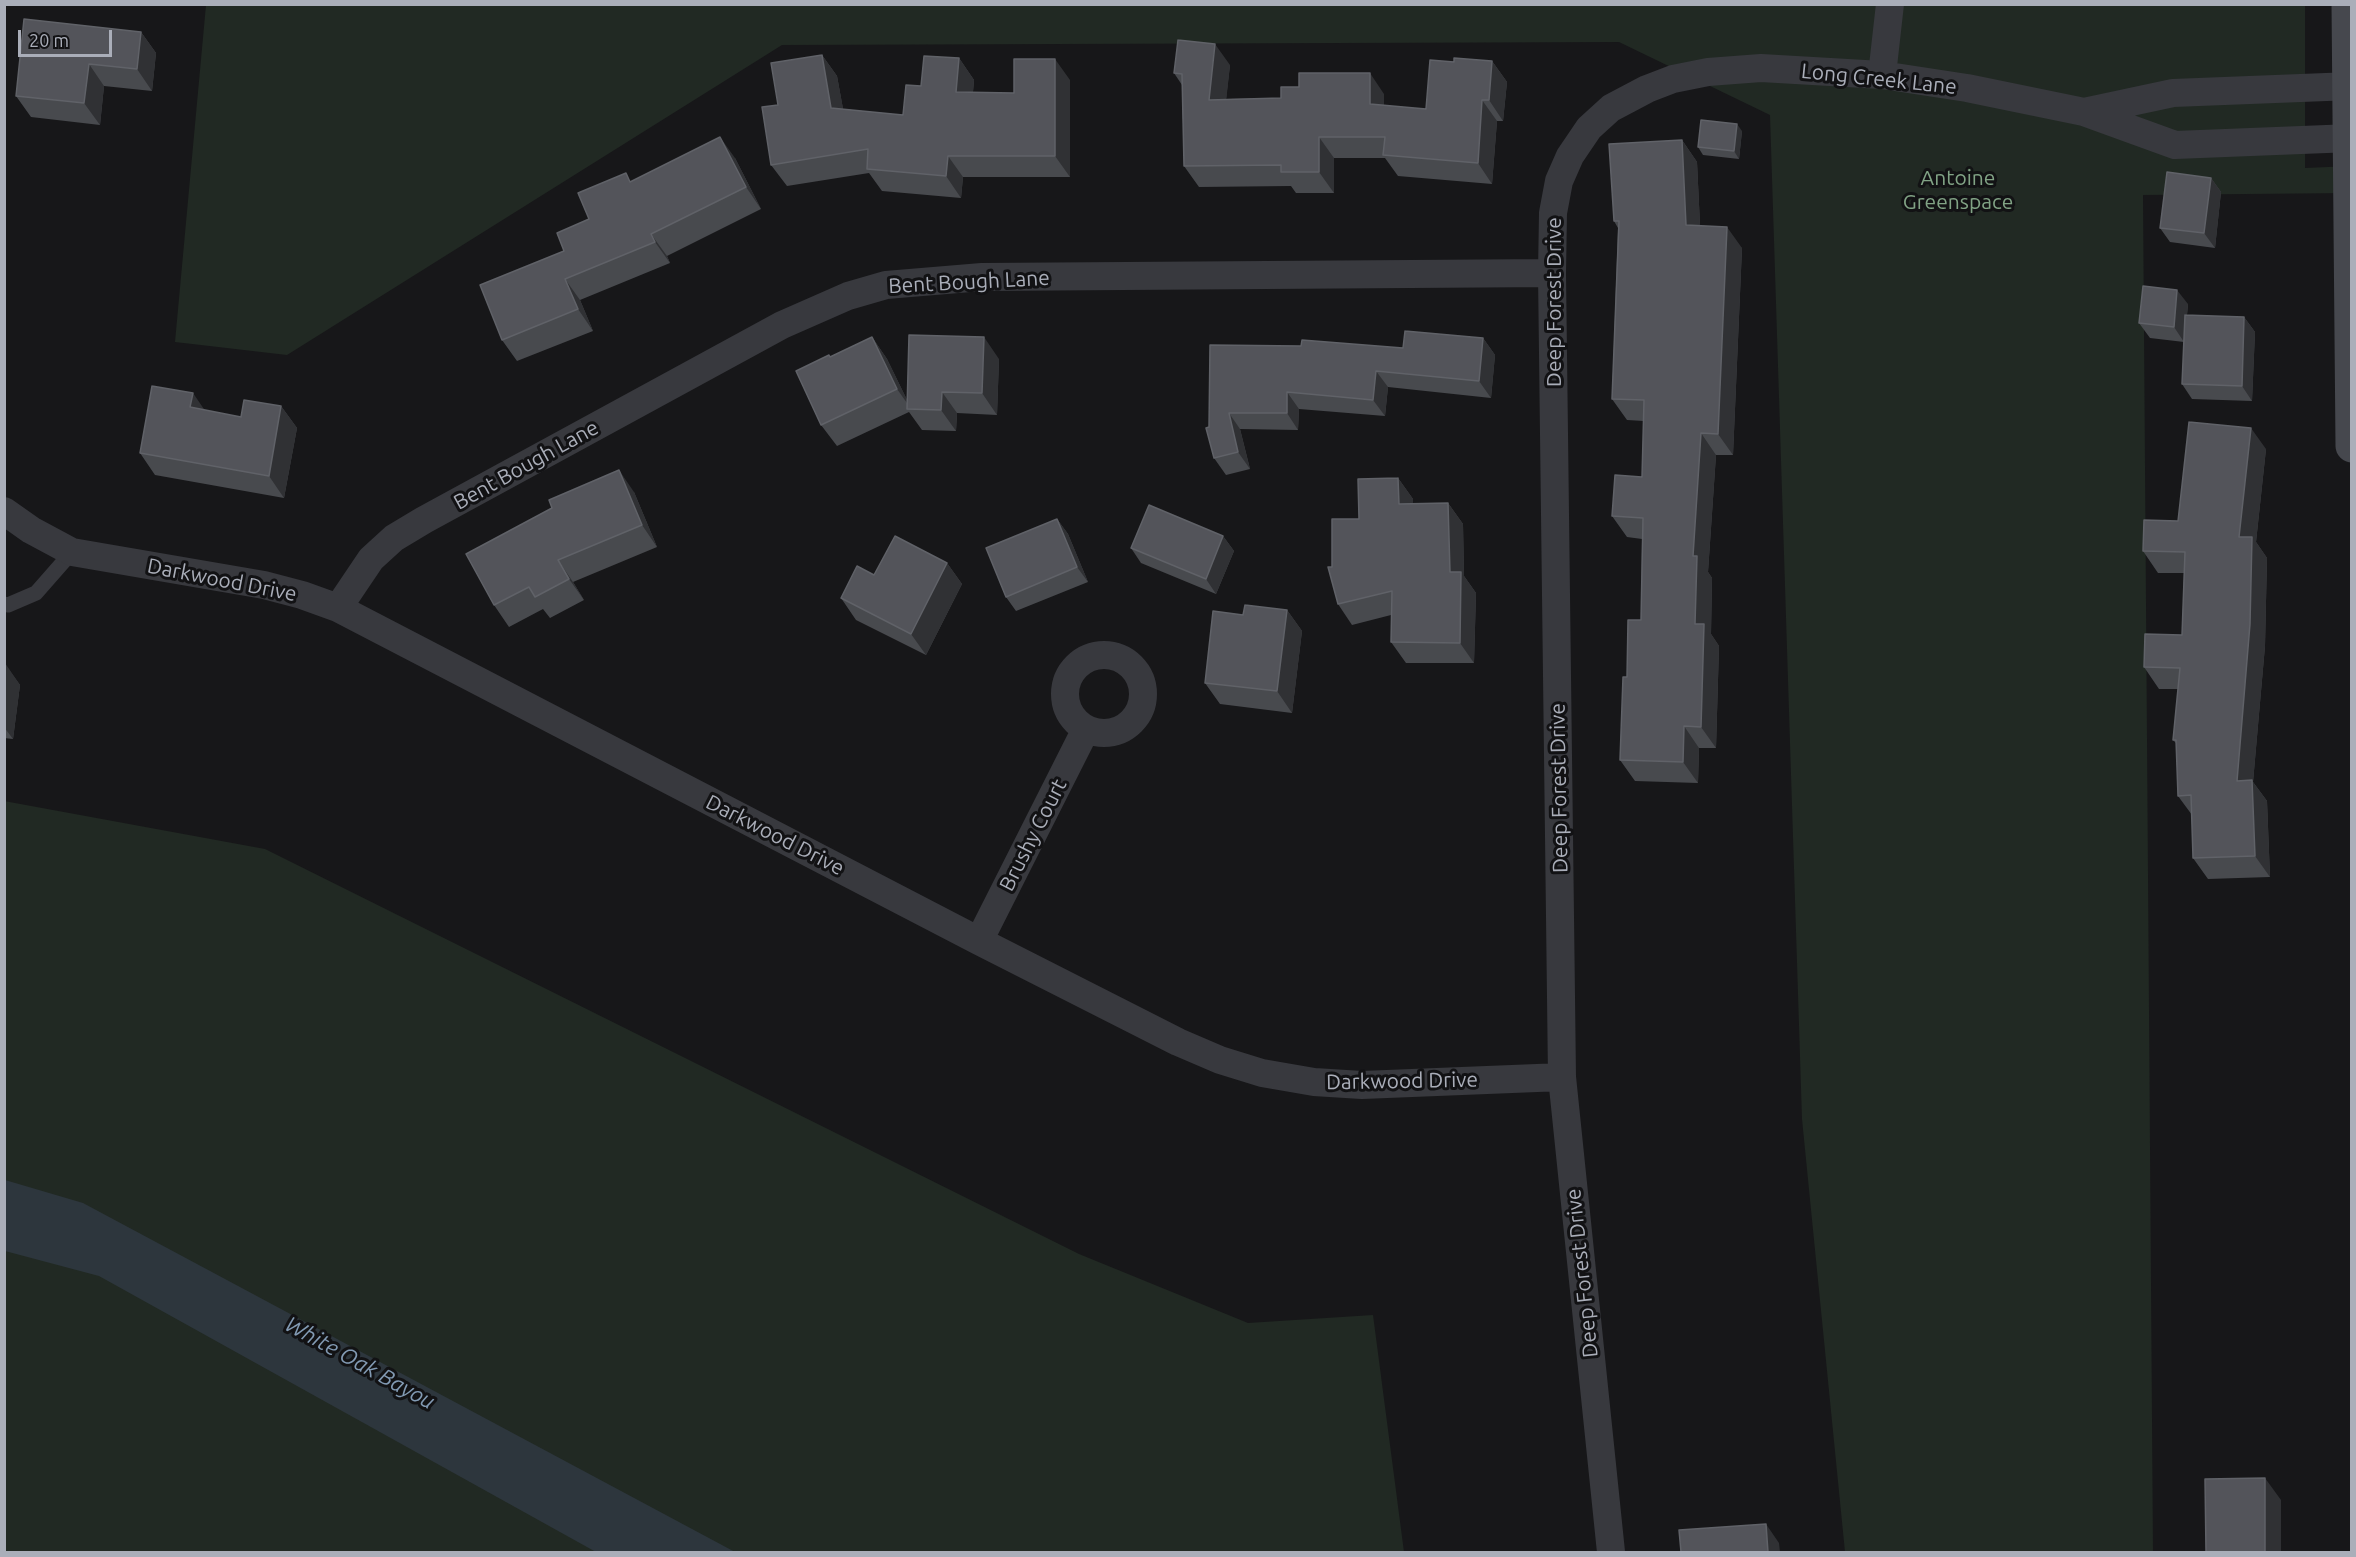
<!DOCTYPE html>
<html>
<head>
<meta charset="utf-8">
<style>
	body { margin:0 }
	#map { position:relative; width:2356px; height:1557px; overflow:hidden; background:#171719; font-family:Ubuntu,sans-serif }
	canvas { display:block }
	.frame { position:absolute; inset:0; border:6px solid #aaaeb9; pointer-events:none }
	.scale { position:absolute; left:18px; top:30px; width:94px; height:27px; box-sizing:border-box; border:3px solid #aaaeb9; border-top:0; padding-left:8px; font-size:18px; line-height:21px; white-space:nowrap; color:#aaaeb9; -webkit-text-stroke:4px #121214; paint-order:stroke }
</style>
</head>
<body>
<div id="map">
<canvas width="2356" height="1557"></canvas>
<div class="frame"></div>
<div class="scale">20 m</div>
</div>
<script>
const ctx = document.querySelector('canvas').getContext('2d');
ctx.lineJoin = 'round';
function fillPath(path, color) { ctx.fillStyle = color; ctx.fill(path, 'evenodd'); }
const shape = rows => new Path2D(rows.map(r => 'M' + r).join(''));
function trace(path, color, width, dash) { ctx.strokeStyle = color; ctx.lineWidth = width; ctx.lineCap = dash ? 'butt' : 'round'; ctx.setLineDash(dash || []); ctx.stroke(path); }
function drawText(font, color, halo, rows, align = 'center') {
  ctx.font = font + ' Ubuntu,sans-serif'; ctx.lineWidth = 6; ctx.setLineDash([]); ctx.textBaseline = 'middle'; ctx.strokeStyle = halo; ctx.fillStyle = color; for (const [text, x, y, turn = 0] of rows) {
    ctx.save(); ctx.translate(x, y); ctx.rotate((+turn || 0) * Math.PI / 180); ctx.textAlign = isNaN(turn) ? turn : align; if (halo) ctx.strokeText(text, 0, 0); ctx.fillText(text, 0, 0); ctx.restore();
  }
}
fillPath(shape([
	[206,5,2305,5,2305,168,2351,166,2351,193,2143,195,2153,1552,1845,1552,1802,1119,1770,115,1619,42,782,45,287,355,175,342],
	[4,801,265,849,1079,1254,1248,1323,1373,1315,1404,1552,5,1552]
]), '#212923');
fillPath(shape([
	[5,1180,83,1203,735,1552,596,1552,99,1276,5,1251]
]), '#2d363d');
trace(shape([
	[4,604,8,605,36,593,72,552]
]), '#38393e', 15);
trace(shape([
	[1882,75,1890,4],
	[2084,112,2173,93,2352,86],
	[4,511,31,530,72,552,264,585,302,595,338,608,979,941,1178,1042,1220,1060,1262,1073,1314,1082,1362,1085,1562,1077],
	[338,608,371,559,394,538,424,520,782,325,848,296,886,285,982,277,1552,273],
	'1065 694a39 39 0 1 1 78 0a39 39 0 1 1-78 0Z',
	[979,941,1086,729],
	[1611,1552,1562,1077,1552,273,1553,213,1559,181,1570,156,1589,128,1611,108,1647,89,1673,79,1708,72,1761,68,1882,75,1967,88,2084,112,2175,145,2352,138]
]), '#38393e', 28);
trace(shape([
	[2348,4,2352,446]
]), '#46484e', 33);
fillPath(shape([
	[141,32,156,53,152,91,104,86,100,125,31,117,16,96],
	[822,55,837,76,843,109,903,115,921,86,959,58,974,80,973,92,1014,93,1070,80,1070,177,963,177,961,198,882,191,869,173,787,186,771,165,778,105],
	[1492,61,1507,82,1503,121,1497,121,1492,184,1398,176,1385,158,1334,158,1334,193,1296,193,1291,186,1199,187,1184,166,1182,85,1174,73,1230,65,1226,99,1281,98,1384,94,1384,106,1426,109,1454,62],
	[1742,131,1739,159,1703,155,1698,147],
	[1682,140,1697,162,1700,225,1742,248,1733,455,1716,455,1708,572,1712,578,1711,634,1719,646,1716,748,1699,748,1698,783,1635,781,1620,760,1627,677,1641,620,1642,539,1627,537,1612,516,1642,477,1644,421,1627,420,1612,399,1618,228,1614,221],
	[735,158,761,209,667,256,670,263,580,300,593,331,517,361,502,340,564,251,589,219,632,181],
	[2211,178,2221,192,2215,248,2170,242,2160,228],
	[2188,304,2187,315,2244,317,2255,332,2252,401,2192,399,2182,384,2184,342,2150,338,2139,323],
	[872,337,887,359,907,400,999,359,997,415,957,413,956,431,922,430,909,412,837,446,821,425,830,357],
	[1483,338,1495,355,1491,398,1388,387,1385,416,1299,409,1298,430,1240,429,1250,469,1226,475,1214,458,1209,427,1301,346,1403,348],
	[281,406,297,428,284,498,155,475,140,453,204,410,241,417],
	[2266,449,2256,542,2267,558,2265,646,2253,782,2267,801,2270,877,2208,879,2193,858,2192,815,2178,796,2176,743,2173,740,2178,689,2159,689,2144,667,2182,635,2184,573,2158,573,2143,551,2178,521],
	[1398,478,1413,499,1413,504,1448,503,1463,524,1464,576,1476,593,1474,663,1406,663,1391,642,1391,615,1352,625,1338,604,1332,567],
	[634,492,657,547,573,582,584,600,550,618,543,609,509,627,494,605,552,508],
	[1057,519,1068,534,1088,582,1016,611,1006,597],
	[1223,536,1234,551,1216,594,1141,563,1131,548],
	[947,563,962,584,926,655,856,620,841,598,874,575],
	[1287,610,1302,631,1292,713,1220,704,1205,683,1243,615],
	[4,663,20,685,13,739,4,738]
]), '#484a4e');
fillPath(shape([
	[141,32,156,53,152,91,137,69],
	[1215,44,1230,65,1224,121,1209,100],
	[822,55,837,76,847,130,831,108],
	[959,58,974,80,971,114,956,92],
	[1055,59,1070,80,1070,177,1055,156],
	[1492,61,1507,82,1503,121,1489,100],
	[89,64,104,86,100,125,84,103],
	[1370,73,1384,94,1384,125,1370,104],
	[1482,100,1497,121,1492,184,1478,163],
	[1737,124,1742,131,1739,159,1734,151],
	[720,137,735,158,761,209,746,187],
	[1319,137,1334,158,1334,193,1319,172],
	[1682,140,1697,162,1701,246,1686,225],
	[948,156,963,177,961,198,946,176],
	[2211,178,2221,192,2215,248,2204,233],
	[1727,227,1742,248,1733,455,1718,434],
	[651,234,667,256,670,263,655,242],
	[565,279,580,300,593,331,578,309],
	[2177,290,2188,304,2184,342,2174,327],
	[2244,317,2255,332,2252,401,2242,386],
	[872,337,887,359,912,410,897,389],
	[984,337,999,359,997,415,982,393],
	[1483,338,1495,355,1491,398,1479,381],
	[1376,371,1388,387,1385,416,1373,400],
	[942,392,957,413,956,431,941,410],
	[1287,392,1299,409,1298,430,1287,413],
	[193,393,208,415,190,407],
	[281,406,297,428,284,498,269,476],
	[1229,413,1240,429,1250,469,1238,452],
	[2251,428,2266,449,2256,542,2267,558,2265,646,2253,782,2267,801,2270,877,2255,856,2237,781,2239,537],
	[1701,433,1716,455,1708,572,1712,578,1711,634,1719,646,1716,748,1701,727,1695,624,1693,556],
	[619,470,634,492,657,547,642,525],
	[1398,478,1413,499,1413,525,1399,504],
	[1448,503,1463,524,1464,576,1476,593,1474,663,1460,643,1450,572],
	[1057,519,1068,534,1088,582,1077,567],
	[1223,536,1234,551,1216,594,1206,579],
	[558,560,573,582,584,600,569,579],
	[947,563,962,584,926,655,911,634],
	[1287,610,1302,631,1292,713,1277,691],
	[5,663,20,685,13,739,4,727,4,669],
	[1684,726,1699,748,1698,783,1683,762],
	[2265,1478,2281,1500,2281,1552,2265,1552],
	[1766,1524,1779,1543,1780,1552,1768,1552]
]), '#303134');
const building = shape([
	[24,19,141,32,137,69,89,64,84,103,16,96,24,19],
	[1178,40,1215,44,1209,100,1281,98,1281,87,1299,87,1299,73,1370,73,1370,104,1426,109,1430,60,1454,62,1454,58,1492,61,1489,100,1482,100,1478,163,1383,155,1385,137,1319,137,1319,172,1281,172,1281,165,1184,166,1182,74,1174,73,1178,40],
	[822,55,831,108,903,115,906,85,921,86,924,56,959,58,956,92,1014,93,1014,59,1055,59,1055,156,948,156,946,176,867,169,868,149,771,165,762,107,778,105,771,63,822,55],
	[1701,120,1737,124,1734,151,1698,147,1701,120],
	[720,137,746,187,651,234,655,242,565,279,578,309,502,340,480,285,564,251,557,233,589,219,578,193,626,173,630,182,720,137],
	[1682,140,1686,225,1727,227,1718,434,1701,433,1693,556,1697,556,1695,624,1704,624,1701,727,1684,726,1683,762,1620,760,1623,677,1627,677,1628,620,1641,620,1643,518,1612,516,1615,475,1642,477,1644,400,1612,399,1619,221,1614,221,1609,144,1682,140],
	[2167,172,2211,178,2204,233,2160,228,2167,172],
	[2143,286,2177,290,2174,327,2139,323,2143,286],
	[2185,315,2244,317,2242,386,2182,384,2185,315],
	[1405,331,1483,338,1479,381,1376,371,1373,400,1287,392,1287,413,1229,413,1238,452,1214,458,1206,428,1209,427,1210,345,1301,346,1302,340,1403,348,1405,331],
	[909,335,984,337,982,393,942,392,941,410,907,409,909,335],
	[872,337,897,389,821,425,796,371,829,355,830,357,872,337],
	[152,386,193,393,190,407,241,417,244,400,281,406,269,476,140,453,152,386],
	[2189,422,2251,428,2239,537,2252,537,2250,624,2237,781,2252,780,2255,856,2193,858,2191,795,2178,796,2176,740,2173,740,2180,668,2144,667,2145,634,2182,635,2185,552,2143,551,2144,520,2178,521,2189,422],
	[619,470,642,525,558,560,569,579,535,597,529,587,494,605,466,554,552,508,549,500,619,470],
	[1398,478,1399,504,1448,503,1450,572,1461,572,1460,643,1391,642,1392,591,1338,604,1328,567,1332,567,1332,519,1359,519,1358,479,1398,478],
	[1149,505,1223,536,1206,579,1131,548,1149,505],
	[1057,519,1077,567,1006,597,986,548,1057,519],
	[895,536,947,563,911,634,841,598,857,566,874,575,895,536],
	[1245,605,1287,610,1277,691,1205,683,1213,611,1243,615,1245,605],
	[2265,1478,2265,1552,2206,1552,2205,1479,2265,1478],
	[1766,1524,1768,1552,1681,1552,1679,1530,1766,1524]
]);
fillPath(building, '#53545a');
trace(building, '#606268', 1.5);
drawText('21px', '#aaaeb9', '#121214', [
	["Long Creek Lane",1879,79,6],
	["Bent Bough Lane",969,282,-3],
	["Deep Forest Drive",1554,302,-90],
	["Bent Bough Lane",526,465,-29],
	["Darkwood Drive",222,580,11],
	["Deep Forest Drive",1559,788,-91],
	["Darkwood Drive",775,835,27],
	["Brushy Court",1033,835,-63],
	["Darkwood Drive",1402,1081,-1],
	["Deep Forest Drive",1582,1273,-96]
]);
drawText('21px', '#81a385', '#121214', [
	["Antoine",1958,178],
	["Greenspace",1958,202]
]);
drawText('italic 22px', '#829ab3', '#121214', [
	["White Oak Bayou",360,1363,29]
]);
</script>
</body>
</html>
